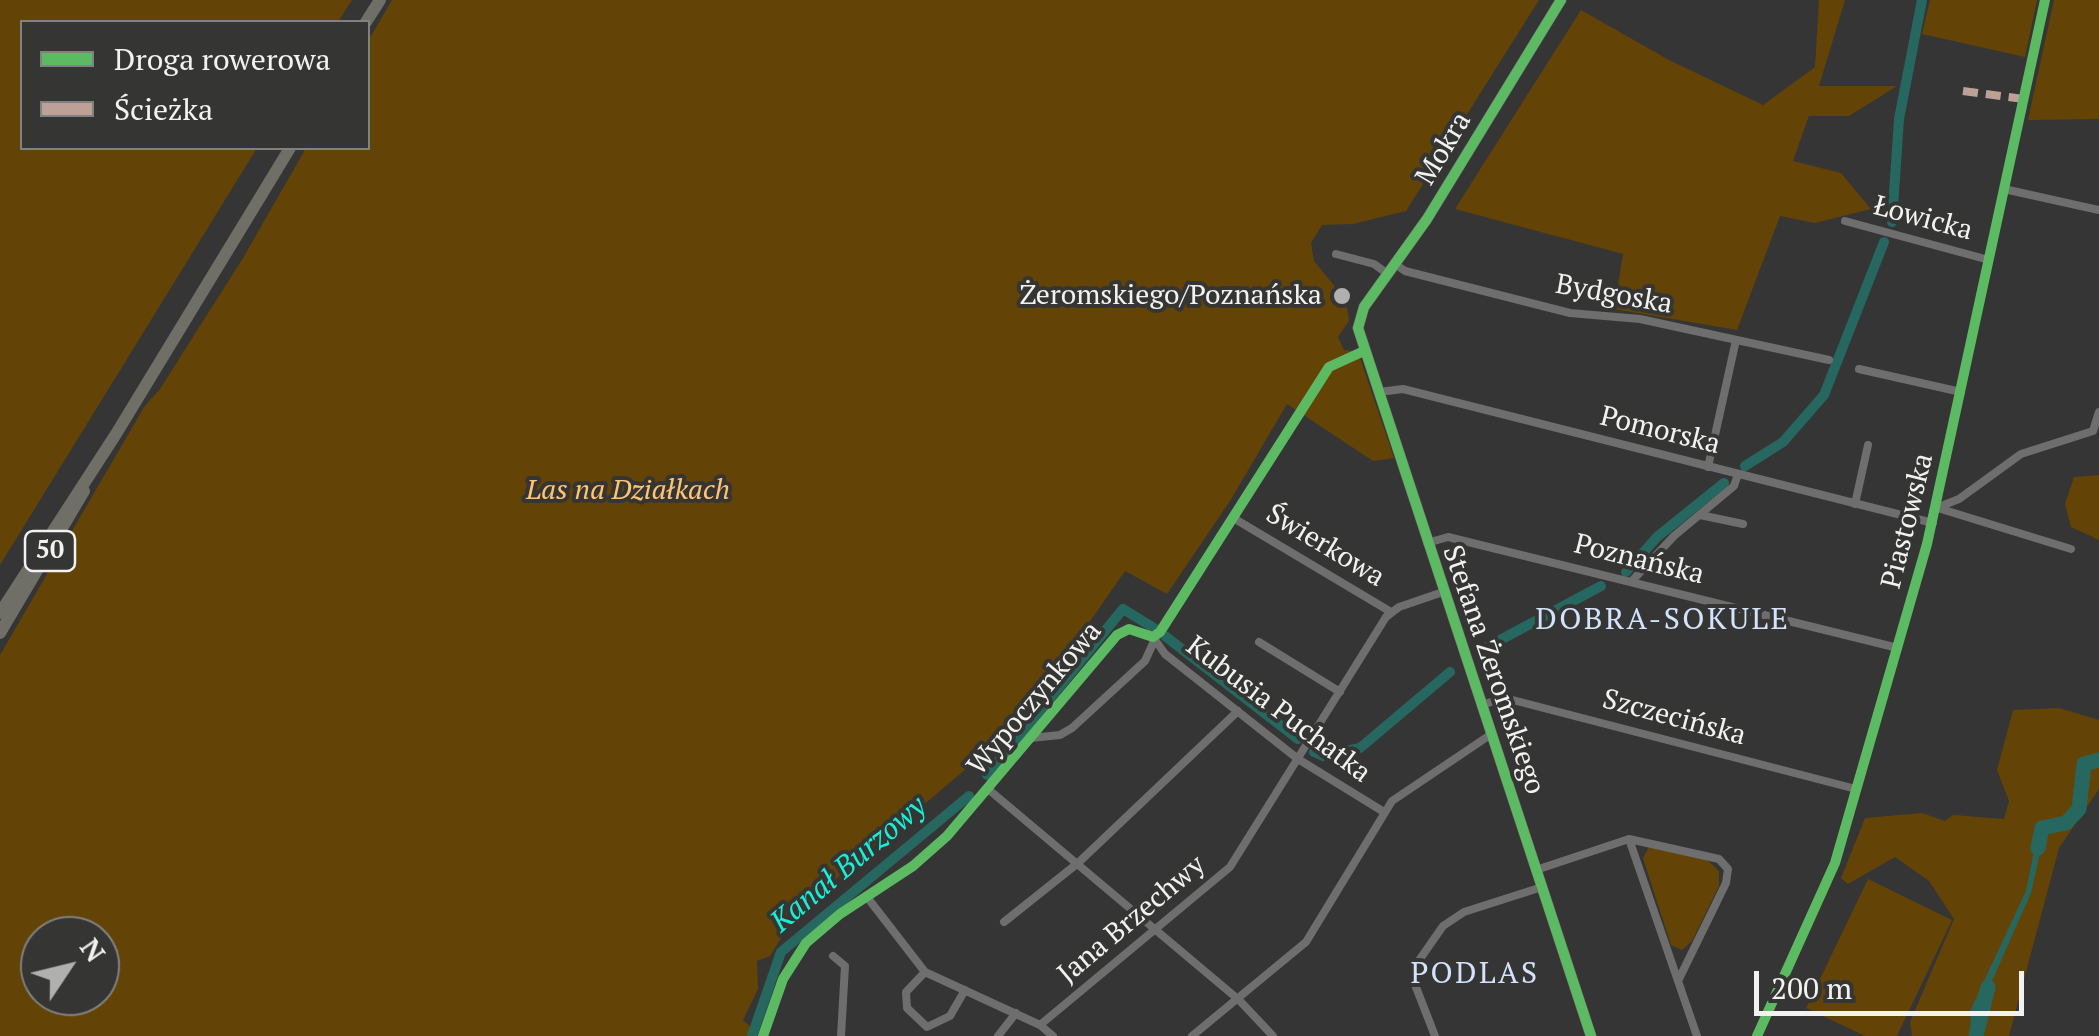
<!DOCTYPE html>
<html>
<head>
<meta charset="utf-8">
<style>
	body { margin:0 }
	#map { position:relative; width:2099px; height:1036px; overflow:hidden; background:#353535; font-family:"PT Serif",serif }
	canvas { display:block }
	.legend { position:absolute; left:20px; top:20px; width:350px; height:130px; box-sizing:border-box; background:#353634; border:2px solid #808180; margin:0; padding:12px 18px; list-style:none; font-size:30px; color:#f1f2f1 }
	.legend li { display:flex; align-items:center; gap:20px; height:50px }
	.legend b { width:50px; border:2px solid #808180 }
	.north { position:absolute; left:20px; top:916px; width:100px; height:100px; box-sizing:border-box; background:#353634; border:2px solid #808180; border-radius:50%; rotate:55deg; font-size:28px; font-weight:700; line-height:40px; text-align:center; color:#f1f2f1 }
	.north::after { content:''; display:block; margin:auto; width:35px; height:45px; background:#afb0af; clip-path:polygon(50% 0,100% 100%,50% 72%,0 100%) }
	.scale { position:absolute; left:1754px; top:971px; width:270px; height:45px; box-sizing:border-box; border:5px solid #f1f2f1; border-top:0; padding-left:12px; font-size:30px; line-height:35px; white-space:nowrap; color:#f1f2f1; -webkit-text-stroke:8px #353634; paint-order:stroke }
</style>
</head>
<body>
<div id="map">
<canvas width="2099" height="1036"></canvas>
<ul class="legend">
<li><b style="height:12px;background:#5cba63"></b>Droga rowerowa</li>
<li><b style="height:12px;background:#bda197"></b>Ścieżka</li>
</ul>
<div class="north">N</div>
<div class="scale">200 m</div>
</div>
<script>
const ctx = document.querySelector('canvas').getContext('2d');
ctx.lineJoin = 'round';
function fillPath(path, color) { ctx.fillStyle = color; ctx.fill(path, 'evenodd'); }
const shape = rows => new Path2D(rows.map(r => 'M' + r).join(''));
function trace(path, color, width, dash) { ctx.strokeStyle = color; ctx.lineWidth = width; ctx.lineCap = dash ? 'butt' : 'round'; ctx.setLineDash(dash || []); ctx.stroke(path); }
function drawText(font, color, halo, rows, align = 'center') {
  ctx.font = font + ' "PT Serif",serif'; ctx.lineWidth = 8; ctx.setLineDash([]); ctx.textBaseline = 'middle'; ctx.strokeStyle = halo; ctx.fillStyle = color; for (const [text, x, y, turn = 0] of rows) {
    ctx.save(); ctx.translate(x, y); ctx.rotate((+turn || 0) * Math.PI / 180); ctx.textAlign = isNaN(turn) ? turn : align; if (halo) ctx.strokeText(text, 0, 0); ctx.fillText(text, 0, 0); ctx.restore();
  }
}
fillPath(shape([
	[0,0,352,0,338,22,22,22,22,148,257,148,0,565],
	[392,0,1539,0,1406,211,1353,224,1322,225,1311,243,1314,261,1346,300,1349,321,1338,337,1344,350,1358,352,1394,458,1373,461,1287,404,1230,501,1167,594,1125,571,1075,643,973,763,797,912,770,956,757,961,758,989,743,1020,751,1027,748,1036,0,1036,0,655,144,407,160,389,243,258,306,148,368,148,368,41],
	[40,936,100,936,100,996,40,996],
	[1819,0,1845,0,1819,86,1897,86,1849,116,1809,116,1793,161,1841,173,1871,209,1815,223,1780,216,1737,330,1614,309,1623,254,1455,209,1581,10,1669,60,1763,105,1815,67],
	[1930,0,2037,0,2025,57,1922,34],
	[2054,0,2099,0,2099,119,2028,120],
	[2099,475,2099,540,2071,527,2065,504,2074,477],
	[2059,708,2099,720,2099,789,2059,848,2009,1036,1912,1036,1910,1022,1954,919,1929,881,1895,857,1848,884,1841,878,1865,818,1922,813,1945,821,1953,815,2004,819,2009,801,1997,770,2013,710],
	[1649,847,1706,859,1719,871,1719,886,1692,941,1682,950,1671,945,1643,858],
	[1868,879,1952,920,1897,1036,1865,1036,1806,1008]
]), '#644307');
fillPath(shape([
	[2046,826,2031,893,1979,1010,1978,1036,1970,1036,1971,1009,2026,891,2038,830]
]), '#26685f');
trace(shape([
	[1892,222,1899,119,1922,0],
	[1745,466,1783,442,1824,395,1884,242],
	[1626,572,1657,537,1724,483],
	[1165,636,1298,739],
	[1487,647,1601,586],
	[1314,752,1323,756,1360,748,1450,672],
	[987,775,1123,609,1154,628],
	[752,1036,781,952,969,796]
]), '#26685f', 10);
trace(shape([
	[2038,848,2042,828,2066,823,2079,809,2084,764,2099,760],
	[1976,1036,1988,987]
]), '#26685f', 15);
trace(shape([
	[2004,189,2099,210],
	[1845,221,1989,260],
	[1336,254,1374,264,1388,274],
	[1395,264,1405,271,1570,313,1640,319,1829,360],
	[1859,369,1961,392],
	[1379,392,1403,389,1933,523],
	[1708,467,1736,340],
	[1855,504,1868,445],
	[1936,508,1959,499,2021,454,2093,431,2099,412],
	[1941,509,2071,549],
	[1700,515,1743,524],
	[1235,519,1391,612],
	[1427,543,1448,537,1898,648],
	[1631,582,1674,536,1734,486,1738,474],
	[1153,637,1165,654,1298,759,1384,812],
	[1259,642,1340,692],
	[1481,705,1505,698,1856,789],
	[1031,738,1060,735,1072,728,1145,661,1154,641],
	[988,789,1239,1000,1273,1036],
	[1629,839,1678,981],
	[1536,870,1629,839,1719,859,1728,869,1726,883,1678,981,1697,1036],
	[867,897,925,972,1040,1025,1053,1036],
	[1004,922,1078,863,1238,711],
	[833,956,845,966,841,1036],
	[925,972,906,992,907,1008,927,1027,950,1016,965,990],
	[1040,1025,1230,867,1386,617,1399,607,1443,592],
	[763,1036,783,979,806,943,840,914,913,866,947,836,1117,635,1129,629,1153,637,1160,632,1329,367,1364,351],
	[998,1036,1016,1013],
	[1192,1036,1306,942,1392,801,1490,735],
	[1435,1036,1414,982,1420,959,1443,926,1464,912,1542,887],
	[1757,1036,1835,863,1927,544,2045,0]
]), '#6e6e6e', 8);
trace(shape([
	[1561,0,1427,219,1364,307,1358,328,1591,1036]
]), '#6e6e6e', 11);
trace(shape([
	[366,22,380,0],
	[0,613,116,434,290,148],
	[0,633,84,491]
]), '#6f6e67', 12);
trace(shape([
	[1963,91,2024,99]
]), '#bda197', 8, [15, 8]);
trace(shape([
	[1561,0,1427,219,1364,307,1358,328,1591,1036],
	[763,1036,783,979,806,943,840,914,913,866,947,836,1117,635,1129,629,1153,637,1160,632,1329,367,1364,351],
	[1757,1036,1835,863,1927,544,2045,0]
]), '#5cba63', 10);
for (const [x, y, r, color] of [
	[1342,296,10,"#afb0af"]
]) { const dot = new Path2D(); dot.arc(x, y, r, 0, 2 * Math.PI); ctx.fillStyle = color; ctx.fill(dot); trace(dot, '#353634', 4); }
for (const [x, y, w] of [
	[50,551,50]
]) { const box = new Path2D(); box.roundRect(x - w / 2, y - 20, w, 40, 8); ctx.fillStyle = '#353634'; ctx.fill(box); trace(box, '#f1f2f1', 2.5); }
drawText('bold 25px', '#f1f2f1', null, [
	["50",50,551]
]);
drawText('28px', '#f1f2f1', '#353634', [
	["Mokra",1444,149,-59],
	["Łowicka",1923,219,15],
	["Bydgoska",1614,295,10],
	["Pomorska",1660,431,14],
	["Piastowska",1908,521,-76],
	["Świerkowa",1325,546,31],
	["Poznańska",1639,560,14],
	["Stefana Żeromskiego",1493,670,71],
	["Wypoczynkowa",1035,699,-50],
	["Kubusia Puchatka",1278,710,37],
	["Szczecińska",1674,718,15],
	["Jana Brzechwy",1132,920,-40]
]);
drawText('28px', '#f1f2f1', '#353634', [
	["Żeromskiego/Poznańska",1322,296]
], 'right');
drawText('italic 28px', '#ffc371', '#353634', [
	["Las na Działkach",628,491]
]);
ctx.letterSpacing = '2.5px';
drawText('30px', '#d4e2fd', '#353634', [
	["DOBRA-SOKULE",1663,620],
	["PODLAS",1475,974]
]);
ctx.letterSpacing = '0px';
drawText('italic 30px', '#19efd7', '#353634', [
	["Kanał Burzowy",849,865,-40]
]);
</script>
</body>
</html>
